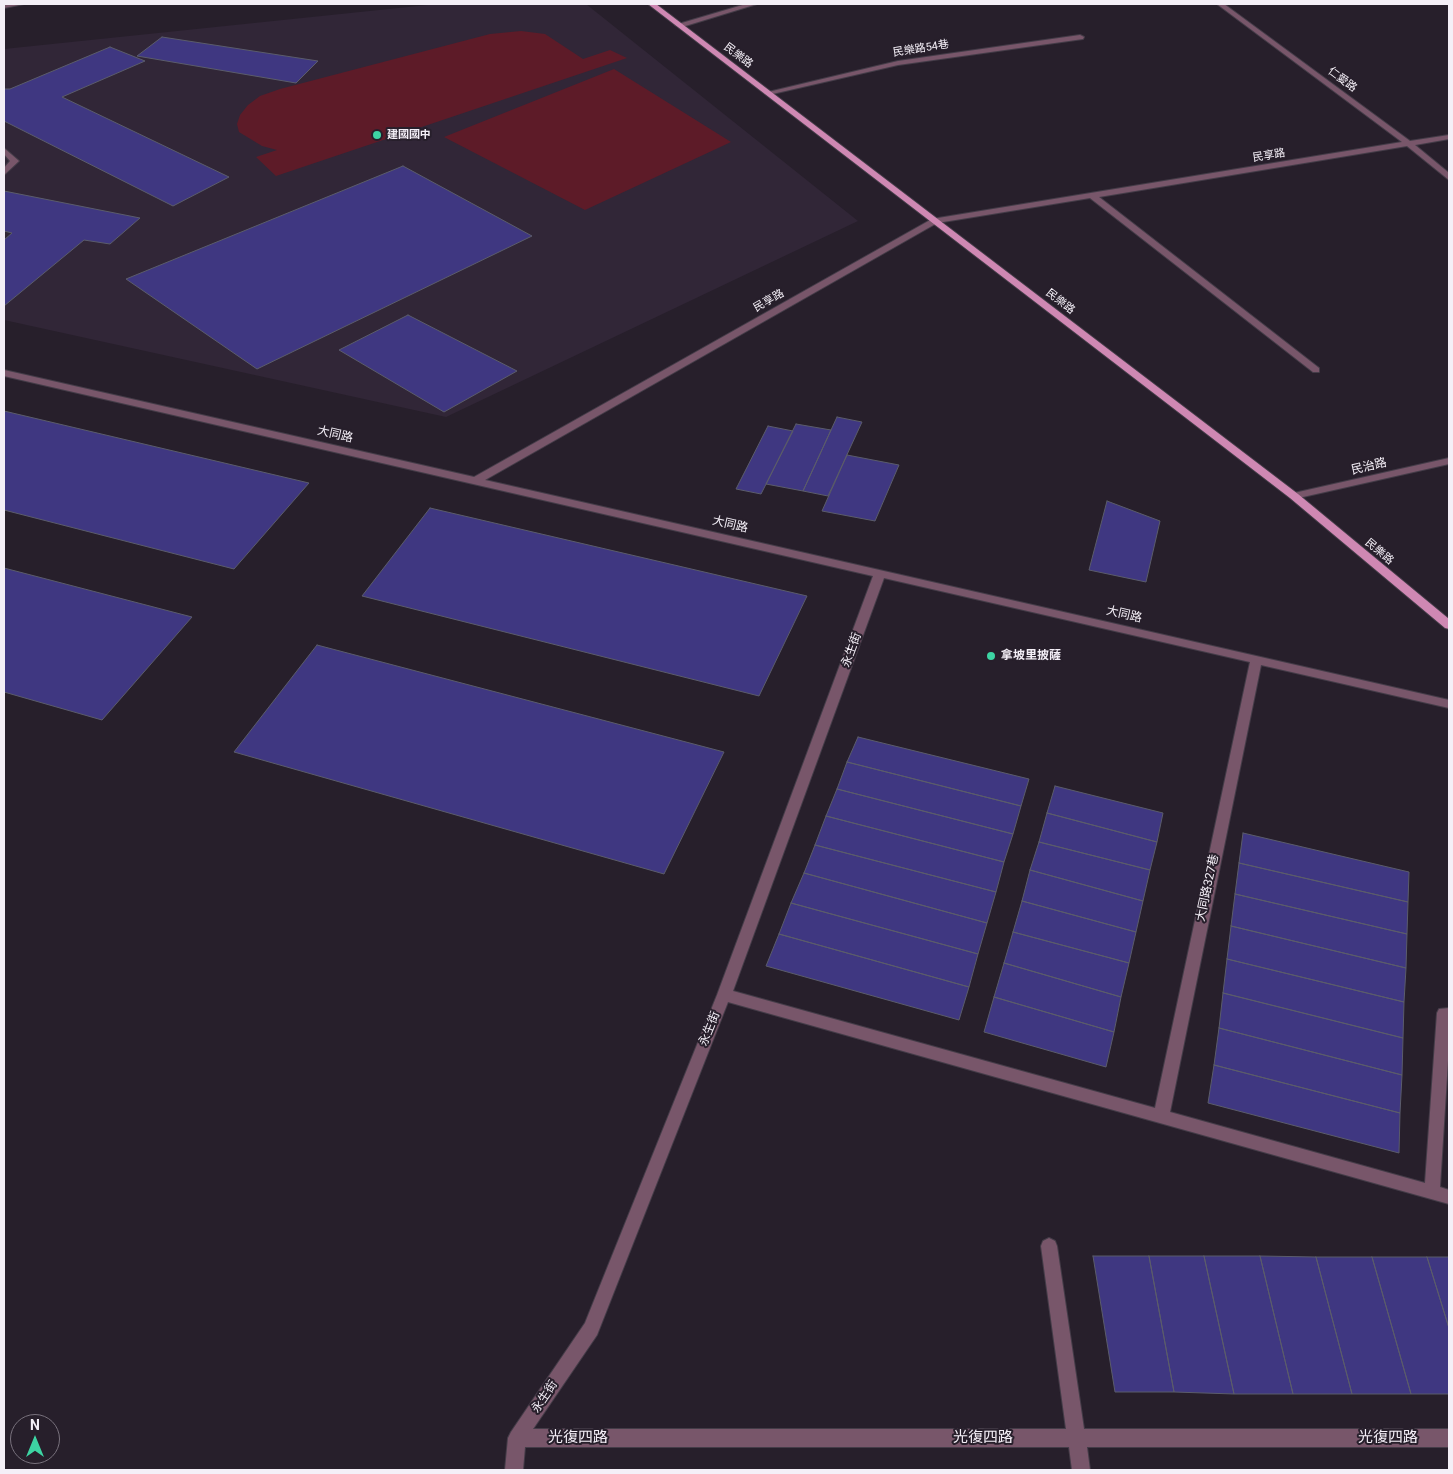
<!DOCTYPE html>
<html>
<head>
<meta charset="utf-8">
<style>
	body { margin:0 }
	#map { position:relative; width:1453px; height:1474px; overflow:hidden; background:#271f2b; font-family:Roboto,sans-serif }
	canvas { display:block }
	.frame { position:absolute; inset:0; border:5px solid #f4eff7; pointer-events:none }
	.north { position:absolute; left:10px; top:1414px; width:50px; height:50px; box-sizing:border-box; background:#271f2b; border:1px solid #79727d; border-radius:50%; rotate:0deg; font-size:14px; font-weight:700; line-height:20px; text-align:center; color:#f4eff7 }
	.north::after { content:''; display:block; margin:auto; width:18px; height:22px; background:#3dd4a3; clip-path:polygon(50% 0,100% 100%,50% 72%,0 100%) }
</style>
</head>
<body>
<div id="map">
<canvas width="1453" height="1474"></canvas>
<div class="frame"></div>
<div class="north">N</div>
</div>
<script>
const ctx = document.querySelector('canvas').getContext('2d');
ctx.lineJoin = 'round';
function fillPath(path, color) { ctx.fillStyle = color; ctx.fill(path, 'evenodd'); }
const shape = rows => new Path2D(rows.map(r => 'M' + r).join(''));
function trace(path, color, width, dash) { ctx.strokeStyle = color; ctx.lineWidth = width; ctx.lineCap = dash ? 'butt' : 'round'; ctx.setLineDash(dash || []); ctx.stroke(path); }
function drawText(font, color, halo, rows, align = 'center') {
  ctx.font = font + ' Roboto,"Noto Sans TC",sans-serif'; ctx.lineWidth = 4; ctx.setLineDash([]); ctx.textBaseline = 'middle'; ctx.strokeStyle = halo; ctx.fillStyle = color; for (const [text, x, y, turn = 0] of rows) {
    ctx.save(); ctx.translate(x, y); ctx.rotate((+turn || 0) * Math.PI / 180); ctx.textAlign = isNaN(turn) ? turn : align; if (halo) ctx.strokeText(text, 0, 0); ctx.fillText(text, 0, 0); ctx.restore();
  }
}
fillPath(shape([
	[437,4,586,4,858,221,446,417,4,320,4,49]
]), '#312637');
fillPath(shape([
	[521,31,545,34,583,59,610,50,627,58,276,176,256,157,277,150,262,146,239,132,237,124,240,115,248,105,260,96,280,89,490,34],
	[614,69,731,142,585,210,444,137]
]), '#5d1b28');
const building = shape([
	[162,37,318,61,296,83,137,56,162,37],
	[110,47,145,61,62,97,229,177,173,206,4,121,4,89,10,89,110,47],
	[403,166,532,236,257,369,126,279,403,166],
	[4,191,140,218,110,244,84,240,4,306,4,240,12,233,4,231,4,191],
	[408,315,517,371,444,412,339,350,408,315],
	[4,411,309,483,234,569,4,510,4,411],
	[837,417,862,422,828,496,803,491,837,417],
	[796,424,831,430,803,491,766,484,796,424],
	[768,426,793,431,761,494,736,489,768,426],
	[847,455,899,465,875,521,822,511,847,455],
	[1107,501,1160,521,1146,582,1089,570,1107,501],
	[430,508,807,596,759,696,362,596,430,508],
	[4,568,192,617,102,720,4,692,4,568],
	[317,645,724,752,664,874,234,752,317,645],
	[858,737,1029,779,1021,806,847,762,858,737],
	[847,762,1021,806,1013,834,837,789,847,762],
	[1055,786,1163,813,1157,842,1047,813,1055,786],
	[837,789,1013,834,1004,862,826,816,837,789],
	[1047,813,1157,842,1150,870,1039,842,1047,813],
	[826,816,1004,862,996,892,815,845,826,816],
	[1243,833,1409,872,1408,902,1239,863,1243,833],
	[1039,842,1150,870,1143,901,1030,870,1039,842],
	[815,845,996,892,987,923,804,873,815,845],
	[1239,863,1408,902,1407,934,1235,894,1239,863],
	[1030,870,1143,901,1136,932,1022,901,1030,870],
	[804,873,987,923,978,954,791,903,804,873],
	[1235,894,1407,934,1406,968,1231,926,1235,894],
	[1022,901,1136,932,1129,963,1013,932,1022,901],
	[791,903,978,954,969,987,779,934,791,903],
	[1231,926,1406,968,1404,1002,1227,959,1231,926],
	[1013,932,1129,963,1121,997,1004,963,1013,932],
	[779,934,969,987,959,1020,766,966,779,934],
	[1227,959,1404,1002,1403,1038,1223,993,1227,959],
	[1004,963,1121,997,1114,1032,994,997,1004,963],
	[1223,993,1403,1038,1402,1075,1219,1028,1223,993],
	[994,997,1114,1032,1106,1067,984,1032,994,997],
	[1219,1028,1402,1075,1400,1113,1214,1065,1219,1028],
	[1214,1065,1400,1113,1399,1153,1208,1103,1214,1065],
	[1093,1256,1149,1256,1174,1392,1115,1392,1093,1256],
	[1149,1256,1204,1256,1234,1394,1174,1392,1149,1256],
	[1204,1256,1260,1256,1293,1394,1234,1394,1204,1256],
	[1260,1256,1316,1257,1352,1394,1293,1394,1260,1256],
	[1316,1257,1372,1257,1411,1394,1352,1394,1316,1257],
	[1372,1257,1427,1257,1449,1328,1449,1394,1411,1394,1372,1257],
	[1427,1257,1449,1257,1449,1328,1427,1257]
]);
fillPath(building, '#3f3781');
trace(building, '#5b5c6b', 1);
const minor = shape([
	[4,4,24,4,4,8,4,4],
	[746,4,757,4,682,27,675,25,746,4],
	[1217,4,1224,4,1410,141,1449,135,1449,139,1415,145,1449,173,1449,180,1407,146,1099,197,1319,368,1319,372,1313,372,1090,198,937,223,485,480,1449,700,1449,708,1261,665,1170,1112,1425,1183,1437,1013,1439,1009,1449,1008,1449,1045,1440,1187,1449,1190,1449,1204,728,1002,597,1335,533,1429,1066,1429,1041,1246,1043,1241,1049,1238,1055,1241,1057,1246,1084,1429,1449,1429,1449,1447,1087,1447,1090,1470,1072,1470,1069,1447,525,1447,523,1470,505,1470,508,1438,511,1432,585,1323,717,995,873,576,4,376,4,370,474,477,932,219,1402,142,1217,4],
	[884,578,1250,662,1155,1108,733,991,884,578],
	[1080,35,1084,37,1083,39,898,65,768,95,764,93,898,61,1080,35],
	[4,148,19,161,4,175,4,168,10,161,4,154,4,148],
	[1449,458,1449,464,1294,499,1289,496,1294,493,1449,458]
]);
const major = shape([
	[648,4,656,4,1298,494,1449,619,1449,629,1445,628,1290,498,648,4]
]);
trace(minor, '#443c48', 2);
trace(major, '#443c48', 2);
fillPath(minor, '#78566a');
fillPath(major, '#cf88b3');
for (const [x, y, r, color] of [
	[377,135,5,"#3dd4a3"],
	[991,656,5,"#3dd4a3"]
]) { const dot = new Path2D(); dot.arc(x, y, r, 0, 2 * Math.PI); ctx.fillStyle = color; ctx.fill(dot); trace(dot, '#271f2b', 2); }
drawText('11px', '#f4eff7', '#271f2b', [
	["民樂路54巷",921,49,-9],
	["民樂路",738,56,37],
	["仁愛路",1342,80,37],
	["民享路",1269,156,-9],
	["民享路",769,301,-30],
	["民樂路",1060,302,38],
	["民樂路",1379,552,40]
]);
drawText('bold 11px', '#f4eff7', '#271f2b', [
	["建國國中",387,135]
], 'left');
drawText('12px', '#f4eff7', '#271f2b', [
	["大同路",335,435,13],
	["民治路",1369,467,-13],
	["大同路",730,525,13],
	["大同路",1124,615,13],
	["永生街",852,650,-70],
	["大同路327巷",1208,888,-78],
	["永生街",710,1029,-68],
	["永生街",545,1397,-56]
]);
drawText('bold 12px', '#f4eff7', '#271f2b', [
	["拿坡里披薩",1001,656]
], 'left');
drawText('15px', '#f4eff7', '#271f2b', [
	["光復四路",578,1438],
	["光復四路",983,1438],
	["光復四路",1388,1438]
]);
</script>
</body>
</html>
